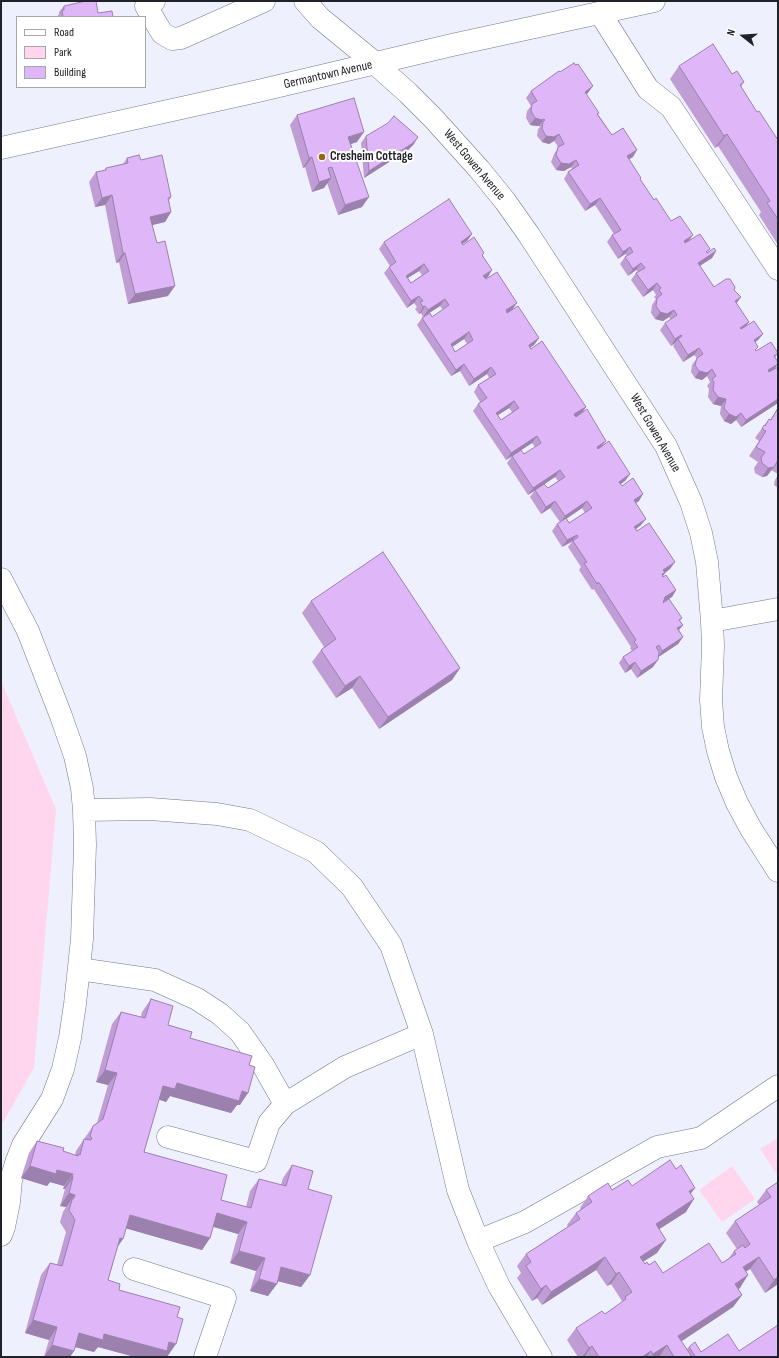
<!DOCTYPE html>
<html>
<head>
<meta charset="utf-8">
<style>
	body { margin:0 }
	#map { position:relative; width:779px; height:1358px; overflow:hidden; background:#eef0fd; font-family:"Sofia Sans Condensed",sans-serif }
	canvas { display:block }
	.frame { position:absolute; inset:0; border:2px solid #212229; pointer-events:none }
	.legend { position:absolute; left:16px; top:16px; width:130px; height:72px; box-sizing:border-box; background:#fff; border:1px solid #a6a7a9; margin:0; padding:5px 7px; list-style:none; font-size:12px; color:#212229 }
	.legend li { display:flex; align-items:center; gap:8px; height:20px }
	.legend b { width:20px; border:1px solid #a6a7a9 }
	.north { position:absolute; left:723px; top:16px; width:40px; height:40px; -webkit-text-stroke:3px #fff; paint-order:stroke; rotate:287deg; font-size:11px; font-weight:700; line-height:16px; text-align:center; color:#212229 }
	.north::after { content:''; display:block; margin:auto; width:14px; height:18px; background:#212229; clip-path:polygon(50% 0,100% 100%,50% 72%,0 100%) }
</style>
</head>
<body>
<div id="map">
<canvas width="779" height="1358"></canvas>
<div class="frame"></div>
<ul class="legend">
<li><b style="height:5px;background:#fff"></b>Road</li>
<li><b style="height:11px;background:#ffd6ed"></b>Park</li>
<li><b style="height:11px;background:#dfb7f8"></b>Building</li>
</ul>
<div class="north">N</div>
</div>
<script>
const ctx = document.querySelector('canvas').getContext('2d');
ctx.lineJoin = 'round';
function fillPath(path, color) { ctx.fillStyle = color; ctx.fill(path, 'evenodd'); }
const shape = rows => new Path2D(rows.map(r => 'M' + r).join(''));
function trace(path, color, width, dash) { ctx.strokeStyle = color; ctx.lineWidth = width; ctx.lineCap = dash ? 'butt' : 'round'; ctx.setLineDash(dash || []); ctx.stroke(path); }
function drawText(font, color, halo, rows, align = 'center') {
  ctx.font = font + ' "Sofia Sans Condensed",sans-serif'; ctx.lineWidth = 4; ctx.setLineDash([]); ctx.textBaseline = 'middle'; ctx.strokeStyle = halo; ctx.fillStyle = color; for (const [text, x, y, turn = 0] of rows) {
    ctx.save(); ctx.translate(x, y); ctx.rotate((+turn || 0) * Math.PI / 180); ctx.textAlign = isNaN(turn) ? turn : align; if (halo) ctx.strokeText(text, 0, 0); ctx.fillText(text, 0, 0); ctx.restore();
  }
}
fillPath(shape([
	[1,681,56,809,34,1068,1,1126],
	[778,1138,778,1176,760,1149],
	[732,1166,755,1199,722,1222,699,1190]
]), '#ffd6ed');
const minor = shape([
	[154,1,146,6,162,33,172,39,181,38,264,1],
	[305,1,320,18,370,59,408,93,433,118,479,169,505,201,529,235,666,446,691,502,701,533,707,562,712,621,713,646,711,700,713,727,718,751,726,777,737,803,751,829,778,871],
	[600,13,648,89,671,107,778,269],
	[1,579,28,631,61,716,75,756,82,788,84,810,85,845,82,939,75,1004,70,1038,63,1069,52,1099,23,1145,16,1163,11,1180,9,1202,4,1227,1,1235],
	[712,621,778,609],
	[84,810,150,809,217,814,250,820,316,852,352,887,391,945,422,1034,345,1067,285,1104,269,1123,256,1161,168,1137],
	[79,969,155,980,197,999,220,1014,240,1032,263,1065,285,1104],
	[422,1034,458,1190,478,1241,499,1286,541,1357],
	[478,1241,525,1222,657,1147,701,1138,778,1086],
	[134,1269,225,1298,205,1357]
]);
const major = shape([
	[1,148,258,91,452,45,654,1]
]);
trace(minor, '#75778b', 23);
trace(major, '#75778b', 23);
trace(minor, '#fff', 22);
trace(major, '#fff', 22);
fillPath(shape([
	[64,6,98,13,113,17,57,17,59,14,59,12],
	[679,66,732,74,744,82,741,87,757,112,778,140,778,245,759,215,761,212,718,146,715,148,670,79],
	[560,72,588,93,586,94,598,114,612,135,633,157,629,159,640,180,654,200,671,221,689,240,708,252,716,251,712,258,700,266,714,287,734,290,741,297,736,303,749,322,746,326,763,334,758,340,755,342,755,351,778,353,775,358,775,369,778,367,778,403,741,427,736,420,731,424,724,421,720,414,721,406,713,404,708,397,709,389,707,386,710,382,707,376,702,380,695,378,691,372,692,365,697,358,694,355,683,362,673,346,675,343,671,346,660,330,665,323,671,320,669,317,663,321,655,319,651,313,652,305,656,299,654,297,656,295,653,290,643,297,631,280,636,273,638,272,636,270,628,276,620,264,625,257,627,256,625,254,618,259,607,242,612,235,614,234,595,205,585,211,564,179,568,172,572,169,571,167,564,171,556,170,551,162,554,154,558,148,557,145,554,141,549,144,542,142,537,136,538,129,540,127,539,126,537,126,530,125,526,118,527,111,531,106,526,98,531,91],
	[297,115,357,142,351,144,362,207,338,215,327,183,324,188,312,192,305,167,303,168,290,125],
	[366,136,414,144,408,150,364,178,361,143],
	[127,158,141,160,171,197,169,200,171,212,165,222,152,225,168,296,128,304,119,262,116,263,105,205,95,207,89,182,96,172,104,171,106,168,123,164],
	[472,234,467,241,462,244,483,255,488,277,485,278,512,310,507,313,539,338,534,345,530,347,586,407,581,414,576,417,602,446,630,474,625,481,620,484,639,501,636,503,641,525,636,529,670,569,665,573,663,576,676,590,672,597,663,602,682,618,680,621,683,625,679,630,683,637,678,644,658,657,653,667,637,678,631,669,625,673,619,663,623,657,632,651,630,648,631,647,595,591,594,589,592,590,579,570,581,567,568,547,572,542,562,547,552,531,557,524,560,522,550,508,541,514,530,497,535,490,548,488,558,481,555,477,528,495,507,463,512,456,524,454,535,447,532,443,506,460,473,411,478,404,480,402,474,392,478,385,489,378,487,374,469,386,460,371,451,376,417,325,422,318,432,317,443,310,440,306,423,317,421,313,419,314,415,309,417,307,414,303,407,308,384,273,390,266,379,249,384,242],
	[419,271,422,275,411,283,408,278],
	[464,339,467,344,455,352,452,347],
	[509,408,512,412,501,420,498,415],
	[582,508,585,513,569,523,566,519],
	[778,408,778,474,771,470,767,476,762,477,755,473,754,468,758,462,749,456,759,441,755,438,757,435,769,419,770,420],
	[778,475,778,488,774,485,775,480],
	[311,601,460,668,452,680,379,729,352,688,336,698,312,662,321,650,324,647,302,613],
	[151,999,168,1025,190,1038,249,1065,240,1105,237,1105,231,1113,170,1096,166,1102,159,1099,144,1152,221,1200,246,1207,250,1191,259,1179,281,1185,283,1178,292,1165,308,1189,310,1275,301,1287,278,1281,268,1296,250,1291,256,1271,230,1263,238,1234,213,1227,210,1238,202,1250,126,1228,123,1239,118,1246,108,1280,119,1290,177,1317,167,1357,164,1356,163,1357,135,1357,98,1347,94,1352,76,1347,70,1357,44,1357,49,1340,25,1333,41,1275,50,1263,57,1265,66,1232,60,1222,63,1212,66,1207,60,1206,65,1189,63,1189,64,1186,50,1182,47,1186,21,1178,29,1153,37,1141,63,1151,75,1155,76,1151,93,1126,97,1123,108,1085,96,1082,112,1024,121,1012,141,1017,142,1012],
	[778,1182,778,1284,765,1293,750,1269,746,1271,740,1288,738,1289,742,1295,733,1307,681,1341,687,1349,689,1347,701,1352,739,1351,778,1357,578,1357,567,1340,576,1328,605,1314,620,1304,622,1301,611,1284,607,1286,596,1270,542,1305,537,1298,532,1301,517,1278,521,1273,517,1266,526,1254,568,1227,567,1225,576,1213,581,1210,580,1208,588,1196,612,1190,632,1186,691,1194,686,1212,659,1229,657,1253,643,1262,645,1264,649,1265,663,1273,722,1263,729,1258,734,1251,737,1249,726,1233,735,1221,759,1205,757,1202,766,1190]
]), '#c09dd5');
fillPath(shape([
	[593,86,588,93,580,98,585,92],
	[535,118,544,119,539,126,537,126,530,125],
	[364,132,357,142,342,147,348,137],
	[559,134,554,141,549,144,542,142,546,136],
	[727,134,718,146,715,148,724,136],
	[418,137,414,144,408,150,364,178,369,171],
	[637,150,633,157,622,163,627,156],
	[312,157,305,167,303,168,309,158],
	[576,160,571,167,564,171,556,170,561,163],
	[331,178,324,188,312,192,319,182],
	[112,195,105,205,95,207,102,198],
	[369,197,362,207,338,215,345,205],
	[600,198,595,205,585,211,590,204],
	[171,212,165,222,144,227,150,217],
	[472,234,467,241,456,248,461,242],
	[693,235,688,242,680,248,684,241],
	[630,247,625,254,618,259,623,252],
	[716,251,712,258,693,270,698,263],
	[123,253,125,253,119,262,116,263],
	[641,263,636,270,628,276,633,269],
	[424,264,419,271,401,282,406,276],
	[492,270,488,277,478,283,483,276],
	[657,283,653,290,643,297,648,290],
	[175,286,168,296,128,304,135,294],
	[419,296,414,303,407,308,411,301],
	[741,297,736,304,735,301],
	[445,299,440,306,423,317,428,310],
	[517,303,512,310,501,317,506,310],
	[425,306,421,313,419,314,423,307],
	[674,310,669,317,663,321,655,319,660,312],
	[749,322,744,329,736,335,740,328],
	[469,332,464,339,446,351,451,344],
	[763,334,758,340,749,347,754,340],
	[681,335,675,343,671,346,675,339],
	[539,338,534,345,524,352,529,345],
	[699,348,694,355,683,362,688,355],
	[464,364,460,371,451,376,456,370],
	[778,364,774,370,763,377,768,370],
	[491,367,487,374,469,386,474,379],
	[712,369,707,376,702,380,695,378,699,371],
	[718,397,726,399,721,406,713,404],
	[778,399,778,403,741,427,746,420],
	[514,401,509,408,492,419,496,413],
	[586,407,581,414,569,421,574,414],
	[741,413,736,420,731,424,724,421,729,414],
	[537,436,532,443,506,460,511,453],
	[606,441,601,447,592,454,597,447],
	[774,467,767,476,762,477,768,468],
	[560,470,555,477,528,495,533,488],
	[630,474,625,481,614,489,619,482],
	[643,494,639,501,629,507,634,500],
	[555,501,550,508,541,514,546,507],
	[587,501,582,508,560,523,565,516],
	[646,519,641,525,629,534,634,527],
	[577,535,572,541,562,547,567,540],
	[675,562,670,569,663,574,665,573,660,580,663,570],
	[676,590,672,597,660,604,665,597],
	[683,625,678,631,677,628],
	[683,637,678,644,657,658,662,651],
	[658,660,653,667,637,678,641,671],
	[635,662,631,669,625,673,629,666],
	[460,668,452,680,379,729,388,717],
	[360,676,352,688,336,698,345,686],
	[105,1070,117,1073,108,1085,96,1082],
	[177,1083,242,1091,248,1093,240,1105,237,1105,231,1113,170,1096,166,1102,154,1098,163,1086],
	[30,1166,57,1170,73,1174,64,1186,50,1182,47,1186,21,1178],
	[72,1176,73,1177,65,1189,63,1189],
	[695,1188,686,1200,689,1191],
	[69,1193,75,1195,66,1207,60,1206],
	[694,1199,686,1212,647,1237,656,1224],
	[217,1213,247,1222,238,1234,208,1225],
	[130,1215,210,1238,202,1250,121,1227],
	[120,1238,123,1239,114,1252],
	[666,1240,657,1253,631,1269,640,1257],
	[239,1251,265,1258,256,1271,230,1263],
	[605,1257,596,1270,542,1305,551,1292],
	[759,1257,750,1269,735,1279,743,1267],
	[281,1267,310,1275,301,1287,273,1280],
	[619,1272,611,1284,607,1286,616,1274],
	[748,1275,740,1288,727,1296,735,1284],
	[778,1277,778,1284,765,1293,774,1280],
	[259,1279,277,1284,268,1296,250,1291],
	[546,1285,537,1298,532,1301,541,1289],
	[742,1295,733,1307,670,1349,678,1336],
	[33,1320,57,1327,49,1340,25,1333],
	[79,1333,104,1334,169,1342,176,1344,167,1357,164,1356,163,1357,135,1357,98,1347,94,1352,71,1346],
	[52,1345,74,1351,70,1357,44,1357],
	[667,1345,659,1357,651,1357,653,1354],
	[592,1346,584,1357,582,1357,589,1348],
	[651,1351,647,1357,642,1357]
]), '#9c80ae');
const building = shape([
	[86,1,96,1,98,13,112,11,113,17,63,17,62,10,64,10,64,6,86,1],
	[713,44,732,74,737,71,744,82,740,85,757,112,759,111,778,140,778,219,767,203,770,201,727,134,724,136,679,66,713,44],
	[574,63,575,65,578,64,593,86,585,92,599,113,597,114,612,135,623,128,637,150,627,156,641,178,640,179,654,200,656,198,671,221,680,216,693,235,684,241,685,243,700,234,710,249,706,252,707,253,714,248,716,251,698,263,714,287,726,279,730,279,735,287,734,290,741,297,735,301,749,322,740,328,741,329,754,321,763,334,754,340,758,347,755,350,756,351,771,342,778,353,774,356,778,362,778,364,768,370,769,372,778,367,778,399,746,420,741,413,736,417,729,414,724,408,726,399,718,397,713,390,714,382,712,379,716,376,712,369,707,373,699,371,695,365,697,358,703,354,699,348,688,355,678,339,682,336,681,335,675,339,665,323,677,315,674,310,667,314,660,312,656,306,657,298,662,294,659,290,661,288,657,283,648,290,636,273,645,268,641,263,633,269,625,257,633,252,630,247,623,252,612,235,621,230,600,198,590,204,568,172,579,165,576,160,569,164,561,163,556,155,558,147,564,144,559,134,554,137,546,136,542,129,543,122,545,120,544,119,542,120,535,118,531,111,532,104,537,101,531,91,559,71,560,72,574,63],
	[354,98,364,132,348,137,369,197,345,205,332,167,328,168,331,178,319,182,312,157,309,158,297,115,354,98],
	[394,116,418,137,413,143,369,171,366,136,388,123,394,116],
	[139,155,141,160,162,155,171,197,168,198,171,212,150,217,157,243,165,241,175,286,135,294,125,253,123,253,112,195,102,198,96,172,106,170,106,168,128,163,127,158,139,155],
	[449,199,472,234,461,242,463,245,474,237,484,253,482,255,492,270,483,276,486,279,497,272,517,303,506,310,507,313,518,306,539,338,529,345,529,346,531,349,542,341,586,407,574,414,575,416,576,417,587,409,606,441,597,447,598,449,609,441,630,474,619,482,622,486,633,478,643,494,634,500,646,519,634,527,637,531,649,523,675,562,663,570,665,573,662,574,663,577,666,575,676,590,665,597,663,603,669,599,682,618,679,620,683,625,677,628,683,637,662,651,659,645,656,647,659,652,658,660,641,671,635,662,629,666,623,657,638,647,634,642,636,640,600,584,598,582,597,584,584,563,587,562,573,541,578,537,577,535,567,540,557,524,566,518,569,523,592,508,587,501,565,516,555,501,546,507,535,490,544,484,548,488,565,477,562,473,560,470,533,488,512,456,521,450,524,454,541,443,537,436,511,453,478,404,487,398,478,385,496,374,491,367,474,379,464,364,456,370,422,318,430,313,432,317,449,305,445,299,428,310,425,306,423,307,420,302,423,301,419,296,411,301,389,267,396,262,384,242,449,199],
	[424,264,429,271,411,283,406,276,424,264],
	[469,332,473,340,455,352,451,344,469,332],
	[514,401,519,408,501,420,496,413,514,401],
	[778,408,778,460,774,467,768,468,762,463,761,458,765,452,756,447,766,431,762,429,764,425,765,426,769,419,771,420,778,408],
	[383,552,460,668,388,717,360,676,345,686,321,650,336,639,311,601,383,552],
	[151,999,173,1006,168,1025,192,1032,190,1038,252,1056,249,1065,255,1067,248,1093,242,1091,239,1101,177,1083,175,1089,163,1086,144,1152,227,1175,221,1200,251,1208,259,1179,286,1186,292,1165,313,1171,308,1189,332,1196,310,1275,281,1267,277,1284,259,1279,265,1258,239,1251,247,1222,217,1213,210,1238,130,1215,123,1239,120,1238,108,1280,120,1284,119,1290,180,1307,177,1317,183,1319,176,1344,169,1342,167,1351,104,1334,103,1340,79,1333,74,1351,52,1345,57,1327,33,1320,50,1263,62,1266,75,1220,69,1210,72,1200,74,1198,75,1195,69,1193,73,1177,72,1176,73,1174,57,1170,56,1174,30,1166,37,1141,64,1148,63,1151,78,1156,78,1154,80,1155,84,1139,91,1140,92,1138,90,1136,93,1126,103,1119,117,1073,105,1070,121,1012,145,1018,151,999],
	[670,1160,676,1169,681,1165,695,1188,689,1191,694,1199,656,1224,666,1240,640,1257,645,1264,647,1262,649,1265,655,1261,663,1273,709,1243,722,1263,736,1254,734,1251,743,1245,745,1248,750,1244,735,1221,771,1197,766,1190,778,1182,778,1277,774,1280,759,1257,743,1267,748,1275,735,1284,742,1295,678,1336,692,1357,674,1357,667,1345,653,1354,651,1351,642,1357,599,1357,592,1346,589,1348,576,1328,602,1311,605,1314,626,1299,625,1297,632,1292,619,1272,616,1274,605,1257,551,1292,546,1285,541,1289,526,1266,531,1262,526,1254,580,1219,576,1213,592,1202,588,1196,608,1183,612,1190,628,1180,632,1186,670,1160],
	[778,1325,778,1357,694,1357,695,1356,689,1347,695,1342,701,1352,728,1334,739,1351,778,1325]
]);
fillPath(building, '#dfb7f8');
trace(building, '#9c80ae', 1);
for (const [x, y, r, color] of [
	[322,157,4,"#946713"]
]) { const dot = new Path2D(); dot.arc(x, y, r, 0, 2 * Math.PI); ctx.fillStyle = color; ctx.fill(dot); trace(dot, '#fff', 1.5); }
drawText('13px', '#212229', '#fff', [
	["Germantown Avenue",328,75,-13],
	["West Gowen Avenue",474,165,50],
	["West Gowen Avenue",655,433,60]
]);
drawText('bold 13px', '#212229', '#fff', [
	["Cresheim Cottage",330,157]
], 'left');
</script>
</body>
</html>
